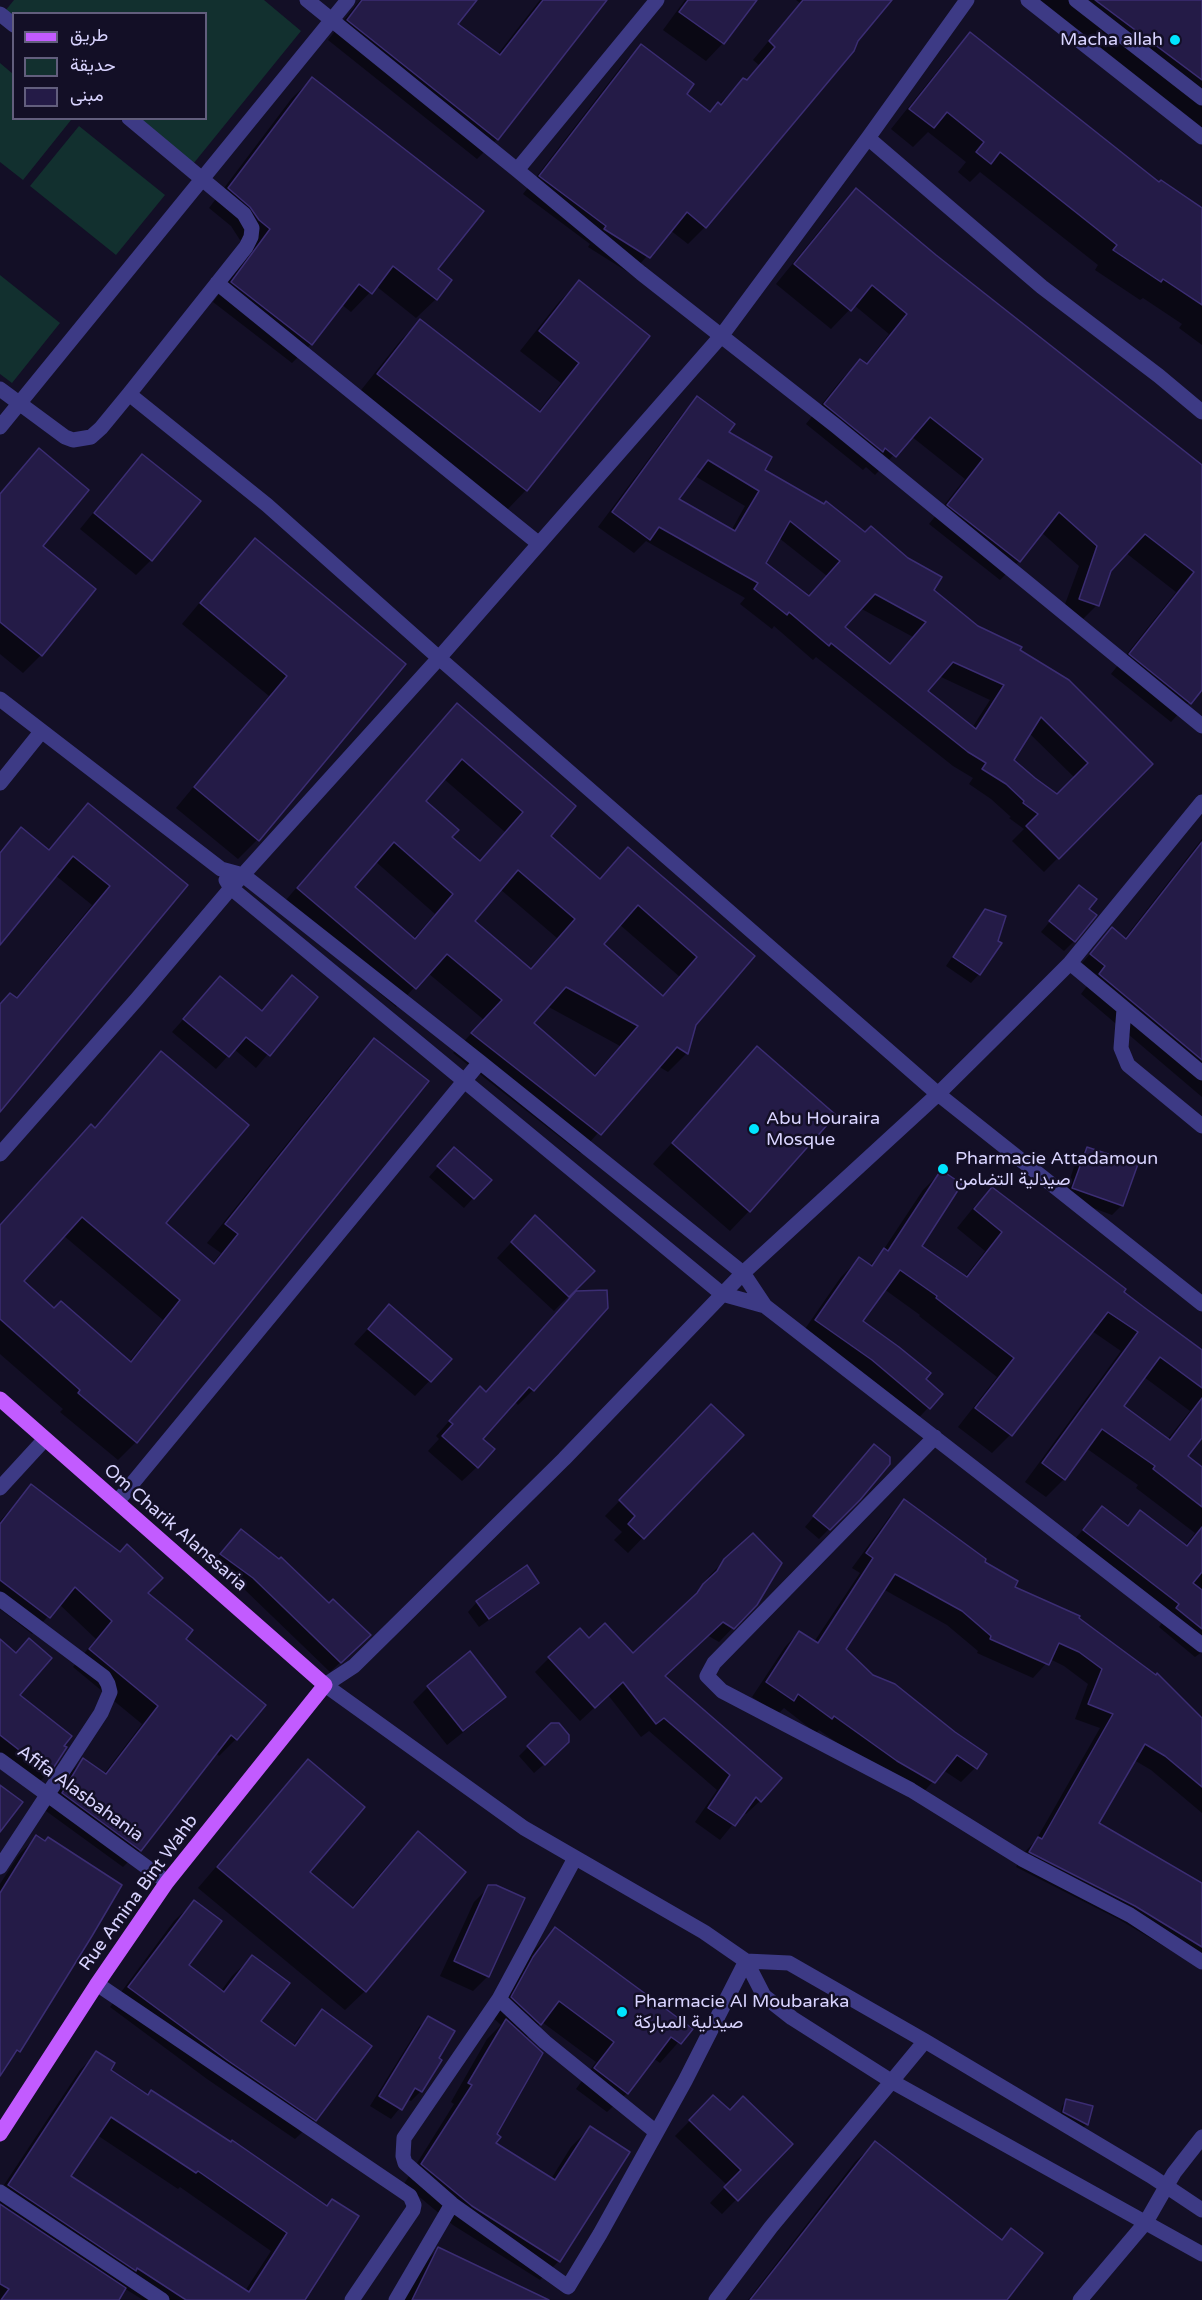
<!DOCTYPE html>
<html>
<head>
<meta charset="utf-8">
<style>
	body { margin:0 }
	#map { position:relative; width:1202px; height:2300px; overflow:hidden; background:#130f26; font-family:"Varela Round",Vazirmatn,sans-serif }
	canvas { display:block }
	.legend { position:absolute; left:12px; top:12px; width:195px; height:108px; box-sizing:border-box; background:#130f26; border:2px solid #625e7d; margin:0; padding:8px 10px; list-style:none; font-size:18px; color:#d9d4ff }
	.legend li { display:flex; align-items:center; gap:12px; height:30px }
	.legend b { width:30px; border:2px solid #625e7d }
</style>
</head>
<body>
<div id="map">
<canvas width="1202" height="2300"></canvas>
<ul class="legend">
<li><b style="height:8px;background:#c25bff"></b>طريق</li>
<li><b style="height:16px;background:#12302f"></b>حديقة</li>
<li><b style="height:16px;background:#241b47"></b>مبنى</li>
</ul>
</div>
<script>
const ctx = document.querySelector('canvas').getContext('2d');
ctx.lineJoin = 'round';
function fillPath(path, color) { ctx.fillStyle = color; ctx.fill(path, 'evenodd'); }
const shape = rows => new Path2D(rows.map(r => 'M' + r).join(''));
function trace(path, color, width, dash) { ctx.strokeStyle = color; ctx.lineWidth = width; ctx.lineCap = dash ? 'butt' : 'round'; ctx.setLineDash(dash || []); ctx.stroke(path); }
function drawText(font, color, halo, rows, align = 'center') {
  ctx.font = font + ' "Varela Round",Vazirmatn,sans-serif'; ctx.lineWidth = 5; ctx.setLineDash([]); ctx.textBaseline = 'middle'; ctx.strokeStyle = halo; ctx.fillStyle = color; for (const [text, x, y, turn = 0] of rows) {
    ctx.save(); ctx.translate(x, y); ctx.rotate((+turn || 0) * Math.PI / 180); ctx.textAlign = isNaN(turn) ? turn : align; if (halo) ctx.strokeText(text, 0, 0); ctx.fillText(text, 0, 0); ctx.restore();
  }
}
fillPath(shape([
	[14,0,264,0,301,31,189,169,127,119,206,118,206,14,14,14,13,26,1,16],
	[0,63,13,74,14,118,69,118,71,120,23,180,0,162],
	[79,126,165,195,116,255,30,186],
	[0,275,60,323,12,383,0,374]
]), '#12302f');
fillPath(shape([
	[360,0,475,0,456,24,497,55,540,0,605,0,497,139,477,159,328,40],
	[685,0,755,0,723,43,706,61,663,30],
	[796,0,890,0,705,227,688,244,670,230,631,274,588,247,590,244,523,194,624,63,641,46,685,94,709,114,744,80,746,81,759,65,753,60,800,3],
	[1029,0,1202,0,1202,130],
	[970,34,1159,184,1202,210,1202,345,1179,328,1182,324,1143,298,1140,300,1095,270,1098,265,980,172,970,182,958,172,966,162,928,132,913,147,891,129,951,54],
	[312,79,436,269,436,299,416,318,376,286,351,312,341,304,311,344,292,363,213,302,252,249,240,240,231,226,209,208,292,98],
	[856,190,935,256,1202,467,1202,688,1171,722,1111,674,1176,592,1126,553,1110,571,1097,605,1078,624,1060,618,1079,566,1041,532,1019,561,1000,580,929,524,965,479,911,436,875,475,866,467,863,470,806,424,841,380,860,361,865,365,889,334,854,305,831,329,776,284,837,209],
	[579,282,648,336,526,490,507,510,358,394,401,340,420,321,538,412,561,383,520,351,559,302],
	[697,398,762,470,933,591,977,627,1018,651,1151,764,1044,872,1012,841,1024,829,1009,818,1011,817,991,799,969,784,973,778,953,766,816,657,813,660,774,626,772,629,740,604,745,598,646,541,634,553,598,527,683,413],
	[695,476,745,506,731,531,677,500],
	[779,538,827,576,808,597,764,563],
	[860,608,913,637,889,665,843,627],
	[939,676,990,700,972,728,926,692],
	[1029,733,1075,778,1057,796,1012,760],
	[39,450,41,655,23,673,0,654,0,493],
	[143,456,151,560,136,575,80,529,128,470],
	[255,540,404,665,257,840,238,859,176,808,269,696,182,624,235,560],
	[457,705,549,836,599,879,628,849,753,957,695,1024,687,1053,668,1072,658,1066,580,1153,453,1053,484,1020,428,973,396,1007,279,908,438,724],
	[444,779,505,832,479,862,450,838,424,802],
	[375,861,435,914,413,939,353,887],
	[500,889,557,938,529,970,473,921],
	[619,924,680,977,662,997,602,944],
	[547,1006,620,1046,593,1076,532,1023],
	[88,805,186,885,0,1110,0,1005,15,999,92,905,55,875,0,942,0,851,21,829,47,851],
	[1202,839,1202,1097,1081,994,1087,986,1072,974,1112,930,1124,939],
	[1079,887,1087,909,1074,941,1064,951,1041,932],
	[986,911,997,942,1000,944,979,974,971,983,946,966,977,920],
	[292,977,316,997,256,1068,234,1049,216,1069,172,1032,220,978,261,1012],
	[374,1040,136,1442,118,1460,60,1412,63,1409,0,1354,0,1225,72,1145,93,1129,161,1053,164,1223,212,1264,221,1253,207,1243,356,1058],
	[63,1235,163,1320,129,1362,54,1310,22,1282],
	[757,1048,749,1211,730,1231,653,1164],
	[1087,1148,1122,1205,1112,1215,1064,1197,1077,1158],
	[445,1159,473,1198,464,1208,429,1177],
	[941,1172,920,1246,965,1277,985,1251,957,1228,974,1207,992,1189,1122,1292,1202,1351,1202,1435,1185,1456,1202,1469,1202,1652,1195,1657,1159,1627,1162,1623,1066,1549,1102,1508,1126,1526,1140,1512,1185,1546,1195,1533,1136,1488,1138,1485,1086,1448,1064,1479,1046,1497,1025,1482,1121,1351,1092,1331,1010,1435,992,1453,958,1427,997,1377,919,1316,920,1315,884,1289,861,1322,941,1394,911,1426,798,1339,841,1277,859,1259,869,1266,882,1252,923,1190],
	[1144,1377,1190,1411,1167,1440,1122,1407],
	[521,1232,593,1271,554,1311,497,1258],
	[389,1306,450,1359,415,1396,354,1344],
	[561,1308,533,1390,518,1405,514,1401,481,1439,477,1467,462,1481,428,1451,439,1439,436,1436,465,1403,485,1393],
	[697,1421,741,1435,628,1553,614,1540,622,1532,605,1516],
	[874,1446,859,1499,819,1539,805,1527],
	[31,1486,146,1593,184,1639,236,1739,219,1756,215,1752,140,1850,123,1867,46,1811,66,1777,83,1760,104,1774,142,1724,73,1667,96,1639,59,1604,32,1634,0,1609,0,1521],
	[904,1501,1013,1588,1077,1619,1202,1720,1202,1813,1151,1770,1134,1760,1097,1824,1202,1884,1202,1969,1120,1920,1016,1867,1024,1853,1036,1840,1100,1728,1075,1719,1088,1684,1064,1666,1050,1659,1033,1678,977,1653,978,1651,947,1625,883,1589,844,1650,872,1676,985,1754,975,1768,961,1782,943,1770,920,1796,883,1775,819,1730,816,1733,784,1708,778,1714,752,1697,785,1647,799,1632,814,1642,860,1573,852,1568,890,1516],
	[232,1540,359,1645,330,1672,243,1588,212,1564],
	[725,1560,756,1604,719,1642,707,1635,663,1677,760,1801,746,1814,743,1812,720,1840,695,1822,717,1790,649,1731,641,1737,608,1695,580,1721,535,1672,549,1658,589,1640,633,1655,685,1607,710,1575],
	[537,1582,528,1592,479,1627,468,1612,477,1602],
	[0,1641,18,1695,62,1746,49,1772,36,1785,0,1759],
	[470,1654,504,1697,490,1711,447,1745,413,1702,428,1687],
	[528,1747,558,1752,534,1773,519,1756],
	[308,1761,308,1872,351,1908,398,1853,418,1833,365,1991,345,2010,198,1888,289,1781],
	[36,1837,18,2051,0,2073,0,1884,18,1856],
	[489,1887,488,1976,473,1991,440,1976,474,1902],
	[194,1902,187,1966,221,1991,232,1976,252,1957,259,2022,292,2046,322,2011,315,2120,295,2139,207,2079,110,2007,174,1921],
	[555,1929,690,2029,660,2063,653,2058,627,2093,607,2112,576,2089,596,2062,542,2022,525,2039,495,2135,494,2143,551,2179,571,2147,590,2128,559,2261,540,2280,453,2225,404,2184,454,2104,451,2102,487,2039,501,2025,492,2017,514,1978,535,1949],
	[428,2018,421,2091,411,2101,407,2099,391,2119,370,2106,419,2027],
	[97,2053,109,2071,326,2207,332,2201,303,2300,143,2300,124,2288,117,2300,0,2300,0,2191,80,2070],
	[97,2135,178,2189,180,2187,271,2251,245,2291,69,2176],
	[713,2097,729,2112,791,2144,722,2214,710,2203,727,2185,675,2136],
	[1067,2101,1087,2124,1082,2129,1060,2117,1062,2106],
	[875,2143,1001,2241,1012,2230,1005,2300,748,2300,855,2162],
	[438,2249,526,2300,404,2300,419,2269]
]), '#0007');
const building = shape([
	[362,0,477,0,458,24,500,55,543,0,607,0,498,140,347,20,362,0],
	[688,0,757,0,724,44,679,12,688,0],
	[803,0,892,0,858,41,854,51,706,228,687,212,650,258,604,229,606,226,539,176,641,44,694,84,687,94,710,112,718,102,721,105,743,78,747,80,775,47,769,41,803,0],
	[1095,0,1202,0,1202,80,1095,0],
	[970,32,1159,182,1161,180,1202,208,1202,305,1163,279,1161,282,1113,250,1117,245,1000,152,991,164,976,152,984,142,947,112,934,128,909,109,970,32],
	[312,77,484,211,438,269,452,280,437,300,393,266,372,294,359,284,312,345,231,282,270,229,259,220,250,207,228,188,312,77],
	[856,188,936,255,1202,465,1202,690,1191,704,1129,654,1194,572,1145,534,1111,571,1099,606,1079,599,1097,546,1059,512,1020,562,947,505,983,459,930,417,896,457,885,448,883,452,824,404,860,359,867,364,907,314,872,285,851,311,794,264,856,188],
	[579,280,650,336,527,491,377,374,420,319,540,412,579,363,539,331,579,280],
	[697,396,735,424,729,432,772,457,765,470,824,504,826,501,865,532,871,526,908,558,942,577,934,590,978,626,1022,647,1020,650,1069,680,1153,764,1059,859,1026,826,1038,814,1023,803,1024,801,1006,784,982,769,986,763,968,752,831,643,829,646,789,612,787,615,754,589,758,583,659,527,650,540,612,512,697,396],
	[708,460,759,491,735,531,679,499,708,460],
	[790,521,840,561,809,596,766,563,790,521],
	[875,594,926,622,890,664,845,627,875,594],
	[953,662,1004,685,976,729,928,691,953,662],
	[1041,717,1088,763,1057,794,1035,778,1014,760,1041,717],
	[39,448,89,490,43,546,96,589,42,656,0,622,0,494,39,448],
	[142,454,201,501,152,561,94,513,142,454],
	[255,538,406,664,259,841,194,787,287,676,200,603,255,538],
	[457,703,576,806,551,836,600,879,628,847,755,956,696,1025,688,1054,677,1047,601,1135,471,1033,502,1000,447,954,416,989,297,888,457,703],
	[462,759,523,812,480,861,452,837,459,830,426,801,462,759],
	[394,842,453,894,415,939,355,887,394,842],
	[518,870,575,919,531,969,475,921,518,870],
	[638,905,697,957,663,996,604,944,638,905],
	[566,987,638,1026,595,1076,534,1023,566,987],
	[88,803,188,885,0,1112,0,1004,10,993,17,998,110,886,73,856,0,945,0,853,21,827,49,850,88,803],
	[1202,842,1202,1060,1099,974,1105,966,1090,954,1112,927,1126,939,1202,842],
	[1079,885,1097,899,1089,909,1097,915,1075,942,1049,921,1079,885],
	[985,909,1006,916,998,941,1002,943,980,975,953,957,985,909],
	[292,975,318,997,270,1056,246,1037,229,1057,183,1019,220,976,262,1011,292,975],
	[374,1038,429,1081,137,1443,78,1393,80,1390,0,1319,0,1225,91,1124,95,1128,161,1051,249,1125,166,1223,214,1264,238,1234,225,1224,374,1038],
	[82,1217,180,1300,131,1362,61,1301,54,1308,24,1281,82,1217],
	[757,1046,836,1115,750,1212,672,1143,757,1046],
	[454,1147,492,1180,474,1199,437,1166,454,1147],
	[1087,1147,1138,1164,1123,1206,1072,1188,1087,1147],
	[941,1170,962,1184,922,1246,967,1277,1002,1232,974,1209,992,1187,1126,1289,1124,1292,1145,1308,1202,1350,1202,1388,1160,1357,1124,1406,1170,1440,1202,1398,1202,1438,1188,1456,1202,1467,1202,1507,1153,1469,1155,1466,1102,1429,1065,1480,1042,1463,1138,1332,1108,1312,1012,1436,975,1408,1014,1358,936,1298,937,1296,900,1270,863,1321,899,1347,931,1373,926,1379,943,1394,930,1409,872,1360,815,1320,859,1257,872,1266,884,1248,888,1251,941,1170],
	[535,1215,595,1271,569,1297,511,1242,535,1215],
	[607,1290,608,1308,534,1391,529,1387,483,1439,495,1449,478,1468,442,1436,453,1424,449,1421,480,1386,486,1392,576,1291,607,1290],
	[389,1304,452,1359,431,1382,368,1329,389,1304],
	[711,1404,744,1435,644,1539,628,1524,635,1516,619,1500,711,1404],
	[874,1444,890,1457,890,1464,860,1500,830,1530,813,1516,874,1444],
	[31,1484,120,1552,127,1544,163,1578,148,1593,193,1630,186,1639,266,1705,237,1740,231,1735,141,1851,62,1793,83,1758,106,1774,158,1706,89,1649,112,1621,75,1587,50,1618,0,1580,0,1524,31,1484],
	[904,1499,986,1559,985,1562,1018,1581,1015,1587,1080,1616,1079,1618,1156,1675,1157,1673,1202,1718,1202,1787,1165,1756,1145,1744,1099,1823,1202,1883,1202,1947,1135,1906,1029,1852,1038,1837,1042,1839,1113,1714,1088,1704,1102,1669,1079,1652,1059,1643,1049,1665,990,1639,991,1636,962,1611,895,1574,846,1649,873,1675,895,1684,955,1732,987,1754,977,1769,957,1755,935,1783,897,1761,834,1716,832,1719,798,1694,794,1701,766,1682,799,1631,818,1643,873,1558,866,1553,904,1499],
	[1102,1506,1128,1526,1140,1510,1187,1546,1202,1527,1202,1572,1193,1583,1202,1590,1202,1629,1176,1608,1179,1604,1083,1530,1102,1506],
	[241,1529,279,1559,281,1557,329,1603,333,1599,371,1635,341,1663,253,1578,220,1554,241,1529],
	[753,1533,782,1563,757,1605,734,1629,723,1622,665,1676,782,1778,761,1802,756,1797,735,1826,708,1808,730,1775,664,1718,656,1724,623,1682,595,1708,548,1657,580,1628,589,1638,605,1623,633,1653,697,1593,703,1584,717,1571,724,1559,753,1533],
	[527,1565,539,1583,489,1619,476,1601,527,1565],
	[29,1638,52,1658,20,1695,72,1736,64,1746,67,1747,50,1773,46,1771,0,1735,0,1639,16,1653,29,1638],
	[470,1651,506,1697,463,1731,427,1686,470,1651],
	[551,1723,559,1723,569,1735,569,1742,545,1765,527,1746,551,1723],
	[308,1759,365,1807,310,1872,353,1908,418,1831,466,1872,366,1992,217,1867,308,1759],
	[0,1785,23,1802,0,1832,0,1785],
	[36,1835,45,1841,48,1837,122,1885,92,1936,20,2052,17,2050,0,2076,0,1893,36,1835],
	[488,1885,496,1885,525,1898,489,1977,454,1961,488,1885],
	[194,1900,222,1921,189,1965,224,1992,252,1955,290,1983,261,2021,295,2046,322,2009,372,2046,316,2121,227,2060,128,1987,194,1900],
	[555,1927,693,2029,681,2044,671,2037,628,2094,594,2068,614,2042,559,2001,541,2025,511,1997,533,1957,555,1927],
	[428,2016,455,2031,439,2058,442,2060,422,2092,415,2088,402,2110,379,2096,428,2016],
	[506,2019,543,2053,497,2134,501,2137,496,2143,555,2180,590,2126,630,2152,560,2262,472,2206,421,2164,472,2085,468,2083,506,2019],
	[96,2051,115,2063,111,2070,148,2095,151,2090,231,2142,232,2140,327,2206,332,2199,359,2216,305,2300,186,2300,137,2268,136,2271,8,2185,96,2051],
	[111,2117,196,2173,198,2171,287,2233,249,2292,71,2176,111,2117],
	[713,2095,730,2110,743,2096,793,2144,738,2201,724,2187,741,2170,689,2120,713,2095],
	[1066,2099,1093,2106,1088,2125,1063,2112,1066,2099],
	[875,2141,1002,2240,1011,2228,1043,2253,1007,2300,750,2300,875,2141],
	[0,2204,126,2288,119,2300,1,2300,9,2289,0,2284,0,2204],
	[438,2247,549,2300,412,2300,438,2247]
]);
fillPath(building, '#241b47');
trace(building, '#3b2d73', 1.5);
trace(shape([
	[307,0,517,170,641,273,836,426,1202,726],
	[1028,0,1202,137],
	[1076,0,1202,98],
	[0,14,14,25],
	[868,138,1042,287,1159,376,1202,412],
	[517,170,657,0],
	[217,283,538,543],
	[0,389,65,437,73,440,91,437,101,428,129,394,246,247,251,237,252,228,244,214,129,118],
	[129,394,267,505,439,658,938,1094,1202,1304],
	[0,427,348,0],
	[0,699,221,869,243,875,480,1062,743,1273,765,1306,1202,1645],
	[0,783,41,732],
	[1202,802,1070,963,1046,987,938,1094,743,1273,564,1459,354,1666,325,1685,524,1828,704,1932,746,1961,764,1996,792,2018,891,2081,1202,2254],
	[226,880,231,888,722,1294,765,1306],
	[1070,963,1202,1073],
	[1124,1009,1121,1048,1128,1065,1202,1126],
	[0,1154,137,999,231,888,439,658,722,335,868,138,967,0],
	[935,1437,714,1663,707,1676,722,1691,911,1790,1022,1859,1130,1915,1202,1962],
	[0,1488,45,1439],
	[117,1502,480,1062],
	[0,1599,104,1677,108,1684,110,1692,101,1713,0,1867],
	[0,1760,167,1882],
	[575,1858,499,1999,545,2042,656,2132],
	[746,1961,789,1963,925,2041,1151,2176,1202,2210],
	[97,1984,410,2196,414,2205,413,2210,352,2300],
	[499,1999,404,2138,403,2156,405,2163,452,2204,568,2287,600,2234,685,2081,746,1961],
	[0,2192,162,2300],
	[396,2300,452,2204],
	[716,2300,771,2227,925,2041],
	[1080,2300,1146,2222,1174,2173,1202,2137]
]), '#3d3a85', 15);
trace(shape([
	[0,1399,325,1685,167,1882,97,1984,0,2134]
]), '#c25bff', 15);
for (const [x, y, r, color] of [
	[1175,40,6,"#00e5ff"],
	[754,1129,6,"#00e5ff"],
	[943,1169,6,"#00e5ff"],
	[622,2012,6,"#00e5ff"]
]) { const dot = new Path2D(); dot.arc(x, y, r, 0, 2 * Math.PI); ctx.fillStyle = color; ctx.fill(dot); trace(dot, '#130f26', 2); }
drawText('18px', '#d9d4ff', '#130f26', [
	["Macha allah",1163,40,"right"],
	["Abu Houraira",766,1119],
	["Mosque",766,1140],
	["Pharmacie Attadamoun",955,1159],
	["صيدلية التضامن",955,1180],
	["Pharmacie Al Moubaraka",634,2002],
	["صيدلية المباركة",634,2023]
], 'left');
drawText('18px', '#d9d4ff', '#130f26', [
	["Om Charik Alanssaria",175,1528,41],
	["Afifa Alasbahania",80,1794,36],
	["Rue Amina Bint Wahb",139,1893,-54]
]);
</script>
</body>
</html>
